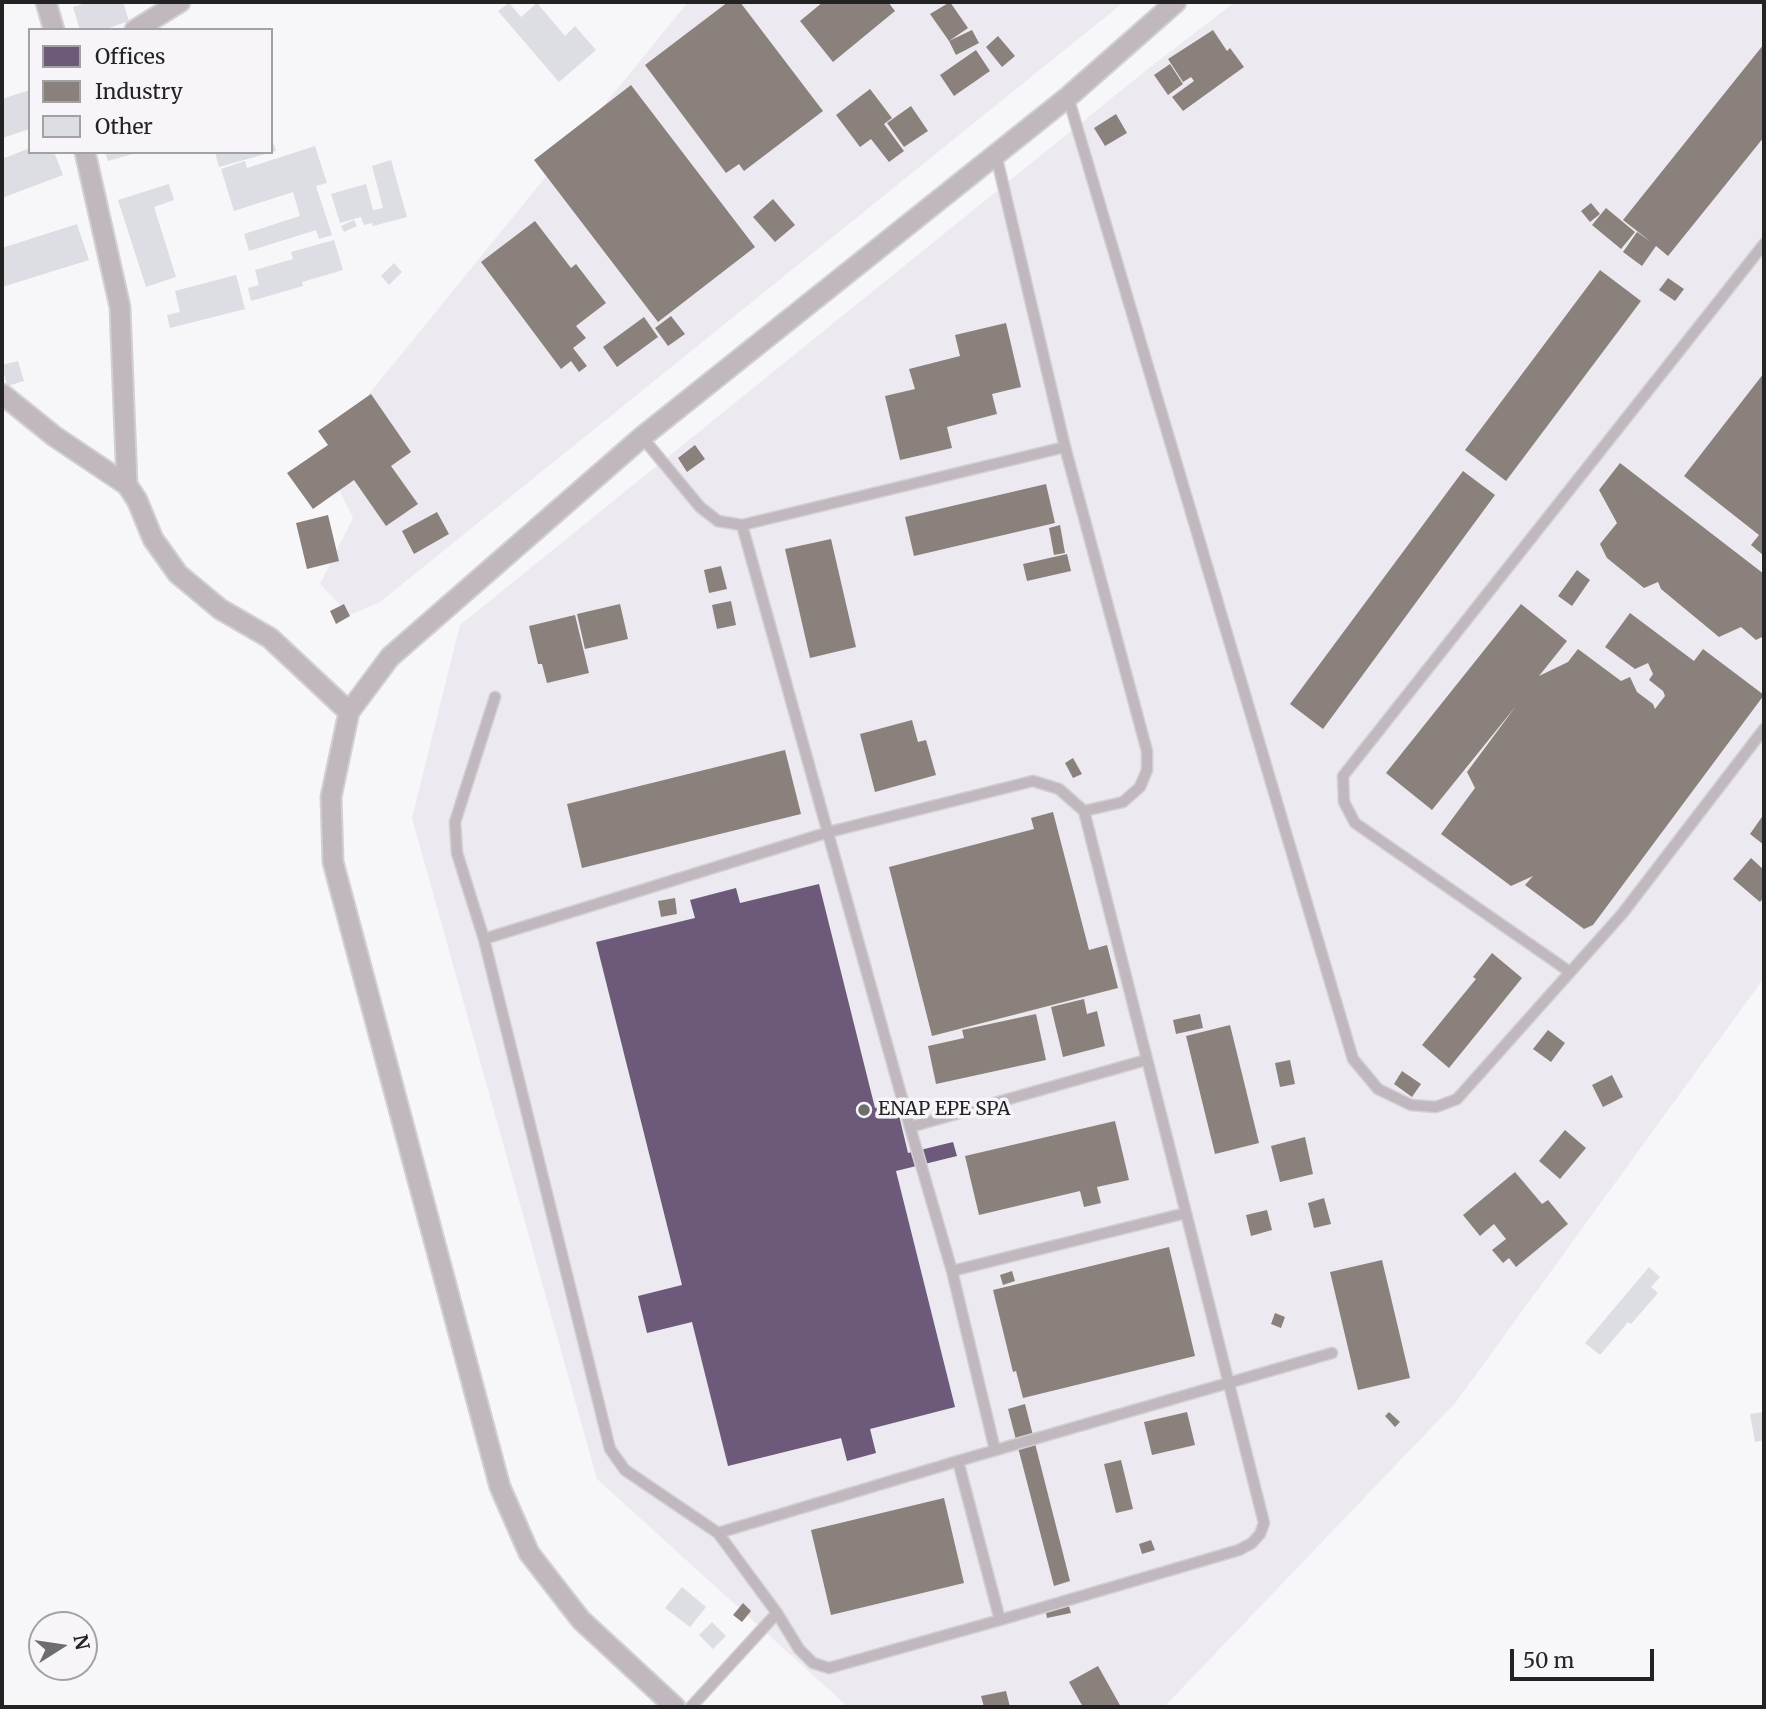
<!DOCTYPE html>
<html>
<head>
<meta charset="utf-8">
<style>
	body { margin:0 }
	#map { position:relative; width:1766px; height:1709px; overflow:hidden; background:#f7f6f8; font-family:Merriweather,serif }
	canvas { display:block }
	.frame { position:absolute; inset:0; border:4px solid #232324; pointer-events:none }
	.legend { position:absolute; left:28px; top:28px; width:245px; height:126px; box-sizing:border-box; background:#f7f5f9; border:2px solid #a2a1a4; margin:0; padding:9px 12px; list-style:none; font-size:21px; color:#232324 }
	.legend li { display:flex; align-items:center; gap:14px; height:35px }
	.legend b { width:35px; border:2px solid #a2a1a4 }
	.north { position:absolute; left:28px; top:1611px; width:70px; height:70px; box-sizing:border-box; background:#f7f5f9; border:2px solid #a2a1a4; border-radius:50%; rotate:78deg; font-size:19px; font-weight:700; line-height:28px; text-align:center; color:#232324 }
	.north::after { content:''; display:block; margin:auto; width:24px; height:32px; background:#6d6d6e; clip-path:polygon(50% 0,100% 100%,50% 72%,0 100%) }
	.scale { position:absolute; left:1510px; top:1649px; width:144px; height:32px; box-sizing:border-box; border:4px solid #232324; border-top:0; padding-left:9px; font-size:21px; line-height:24px; white-space:nowrap; color:#232324; -webkit-text-stroke:5px #f7f5f9; paint-order:stroke }
</style>
</head>
<body>
<div id="map">
<canvas width="1766" height="1709"></canvas>
<div class="frame"></div>
<ul class="legend">
<li><b style="height:19px;background:#6d597a"></b>Offices</li>
<li><b style="height:19px;background:#8a817c"></b>Industry</li>
<li><b style="height:19px;background:#dcdee4"></b>Other</li>
</ul>
<div class="north">N</div>
<div class="scale">50 m</div>
</div>
<script>
const ctx = document.querySelector('canvas').getContext('2d');
ctx.lineJoin = 'round';
function fillPath(path, color) { ctx.fillStyle = color; ctx.fill(path, 'evenodd'); }
const shape = rows => new Path2D(rows.map(r => 'M' + r).join(''));
function trace(path, color, width, dash) { ctx.strokeStyle = color; ctx.lineWidth = width; ctx.lineCap = dash ? 'butt' : 'round'; ctx.setLineDash(dash || []); ctx.stroke(path); }
function drawText(font, color, halo, rows, align = 'center') {
  ctx.font = font + ' Merriweather,serif'; ctx.lineWidth = 7; ctx.setLineDash([]); ctx.textBaseline = 'middle'; ctx.strokeStyle = halo; ctx.fillStyle = color; for (const [text, x, y, turn = 0] of rows) {
    ctx.save(); ctx.translate(x, y); ctx.rotate((+turn || 0) * Math.PI / 180); ctx.textAlign = isNaN(turn) ? turn : align; if (halo) ctx.strokeText(text, 0, 0); ctx.fillText(text, 0, 0); ctx.restore();
  }
}
fillPath(shape([
	[688,2,1124,2,380,602,350,615,320,584,353,518,321,453],
	[1235,2,1764,2,1764,978,1456,1402,1164,1707,848,1707,597,1479,412,818,460,625,1149,68]
]), '#ece9f0');
fillPath(shape([
	[819,884,875,1108,896,1103,908,1153,953,1142,957,1156,896,1171,955,1407,870,1429,876,1453,847,1461,841,1438,728,1466,692,1322,647,1333,638,1296,682,1285,596,942,695,918,690,900,736,888,740,903]
]), '#6d597a');
fillPath(shape([
	[728,2,740,2,823,111,744,171,739,164,726,173,645,65],
	[823,2,888,2,895,11,833,62,800,21],
	[950,2,968,28,949,41,930,14],
	[972,30,979,43,956,55,949,41],
	[1213,30,1227,51,1230,48,1244,67,1183,111,1172,97,1194,81,1191,77,1183,82,1168,59],
	[998,36,1015,56,1002,67,986,47],
	[1764,44,1764,137,1668,256,1656,246,1642,266,1623,252,1637,232,1651,242,1623,220],
	[976,50,990,71,954,96,940,75],
	[1170,64,1183,84,1168,95,1154,75],
	[631,85,755,247,658,322,534,160],
	[870,89,892,118,884,124,904,151,889,162,871,139,860,147,836,115],
	[911,106,928,131,904,147,887,123],
	[1116,114,1127,133,1105,146,1094,128],
	[773,199,795,225,775,242,753,217],
	[1591,203,1600,214,1590,222,1581,211],
	[1606,208,1635,232,1621,249,1592,225],
	[535,221,571,268,576,264,606,303,576,326,586,338,573,348,587,366,579,372,571,361,561,369,481,262],
	[1600,270,1641,301,1506,481,1465,450],
	[1668,278,1684,289,1675,301,1659,290],
	[671,316,685,334,668,346,655,328],
	[644,317,658,337,617,367,603,347],
	[1006,323,1021,387,992,394,997,414,947,427,952,448,900,460,885,396,915,389,909,369,960,356,955,335],
	[1764,373,1764,553,1763,555,1751,545,1759,535,1684,476],
	[371,394,411,452,391,466,418,504,386,526,354,480,313,509,287,473,328,445,318,431],
	[695,445,705,459,687,472,678,458],
	[1620,463,1764,574,1764,636,1756,640,1741,627,1719,637,1661,589,1658,582,1644,588,1607,558,1600,544,1617,523,1599,490],
	[1463,471,1495,495,1323,729,1290,704],
	[1046,484,1055,523,914,556,905,517],
	[437,512,449,534,414,554,402,531],
	[328,515,339,561,307,569,296,523],
	[1060,525,1065,553,1054,555,1049,528],
	[831,539,856,647,810,658,785,549],
	[1067,554,1071,571,1027,581,1023,564],
	[721,566,727,589,709,593,704,570],
	[1577,570,1590,580,1572,606,1558,596],
	[731,601,736,625,717,629,712,605],
	[344,604,350,616,336,624,330,611],
	[620,604,628,639,585,649,577,614],
	[1521,604,1567,641,1539,676,1568,662,1578,649,1621,681,1630,677,1637,692,1653,704,1655,709,1665,696,1663,691,1649,680,1653,674,1648,663,1635,669,1605,647,1630,613,1694,661,1703,649,1764,695,1593,925,1584,929,1525,885,1533,876,1511,886,1441,834,1475,788,1467,772,1516,706,1432,810,1386,773],
	[575,615,589,673,547,683,542,664,538,664,529,626],
	[912,720,918,742,926,740,936,775,875,792,860,734],
	[785,750,801,814,582,868,567,804],
	[1073,758,1082,774,1073,778,1065,763],
	[1053,812,1089,950,1107,945,1118,988,932,1036,889,867,1034,829,1031,818],
	[1764,814,1764,845,1750,834],
	[1751,858,1764,870,1764,897,1760,902,1733,879],
	[675,898,677,914,661,917,658,901],
	[1492,953,1522,978,1449,1068,1422,1045,1476,979,1473,977],
	[1084,999,1087,1014,1097,1011,1105,1046,1063,1057,1051,1007],
	[1036,1014,1046,1060,936,1084,928,1046,964,1038,962,1030],
	[1200,1014,1203,1028,1176,1034,1173,1020],
	[1230,1025,1259,1143,1215,1154,1186,1036],
	[1548,1030,1565,1043,1551,1062,1533,1049],
	[1290,1060,1295,1084,1280,1087,1275,1063],
	[1402,1071,1421,1084,1412,1097,1394,1084],
	[1612,1075,1623,1097,1603,1107,1592,1085],
	[1115,1121,1129,1180,1097,1187,1101,1203,1084,1207,1080,1191,979,1215,965,1156],
	[1565,1130,1586,1148,1560,1179,1539,1161],
	[1305,1137,1313,1174,1280,1182,1271,1146],
	[1515,1172,1542,1204,1548,1200,1568,1224,1516,1267,1509,1258,1503,1263,1492,1250,1506,1239,1494,1224,1480,1236,1463,1215],
	[1324,1198,1331,1224,1314,1228,1308,1203],
	[1267,1210,1272,1230,1251,1236,1246,1215],
	[1169,1247,1195,1356,1023,1398,1016,1371,1013,1372,993,1290],
	[1382,1260,1410,1378,1358,1390,1330,1272],
	[1012,1271,1015,1281,1003,1285,1000,1275],
	[1275,1313,1285,1317,1281,1328,1271,1324],
	[1025,1404,1070,1581,1054,1586,1008,1409],
	[1187,1412,1195,1445,1152,1455,1144,1422],
	[1389,1412,1400,1422,1395,1427,1385,1416],
	[1121,1460,1133,1509,1116,1513,1104,1464],
	[944,1498,964,1583,831,1615,811,1530],
	[1151,1540,1155,1550,1142,1554,1139,1544],
	[743,1603,751,1611,742,1622,733,1615],
	[1068,1603,1071,1613,1047,1618,1045,1608],
	[1098,1666,1121,1707,1083,1707,1069,1682],
	[1006,1691,1010,1707,984,1707,981,1696]
]), '#8a817c');
fillPath(shape([
	[89,2,123,2,129,21,103,30,80,30,73,7],
	[509,3,521,17,537,3,565,36,575,26,596,50,559,82,498,11],
	[30,90,30,129,2,138,2,99],
	[271,136,276,151,271,152],
	[315,146,327,183,316,186,332,235,319,239,316,230,249,251,244,234,300,216,293,192,234,211,221,169,245,161,247,168],
	[30,148,30,152,54,152,63,175,2,198,2,159],
	[105,152,136,152,136,153,108,161],
	[215,152,269,152,269,153,219,167],
	[391,160,407,217,373,226,372,223,364,225,361,217,340,223,331,194,366,184,373,210,383,208,372,166],
	[169,184,174,200,154,207,176,277,146,287,118,200],
	[354,220,357,226,344,232,341,226],
	[77,224,89,260,2,287,2,248],
	[334,240,343,270,302,282,303,286,251,301,248,288,259,285,255,270,293,259,291,252],
	[394,263,402,272,389,285,381,276],
	[236,275,245,309,170,328,167,315,180,312,175,291],
	[18,361,24,381,7,386,2,365],
	[1649,1267,1660,1277,1651,1287,1658,1293,1631,1324,1628,1322,1600,1355,1585,1343],
	[1764,1412,1764,1440,1755,1442,1750,1414],
	[682,1587,706,1607,690,1627,665,1608],
	[712,1622,726,1636,713,1649,699,1635]
]), '#dcdee4');
const service = shape([
	[1068,97,1353,1059,1378,1089,1411,1105,1436,1107,1457,1099,1622,914,1764,729],
	[996,155,1065,447,1147,751,1147,770,1140,787,1123,802,1084,811],
	[642,437,700,507,718,521,742,525,910,1127,1146,1060],
	[742,525,1065,447],
	[495,697,455,822,457,853,484,939,610,1449,625,1470,718,1533,958,1461,1000,1620,829,1668,813,1663,799,1649,777,1613,691,1707],
	[484,939,829,832,1033,781,1059,789,1084,811,1186,1213],
	[1570,972,1355,823,1344,802,1343,776,1764,244],
	[910,1127,952,1271],
	[995,1450,952,1271,1186,1213,1264,1523,1260,1534,1252,1543,1239,1550,1000,1620],
	[958,1461,1332,1353],
	[718,1533,777,1613]
]);
const minor = shape([
	[46,2,54,30],
	[135,30,180,2],
	[85,152,120,307,127,485],
	[2,394,54,436,127,485,137,500,153,539,178,574,220,609,270,638,349,712],
	[675,1707,581,1620,529,1553,500,1487,333,862,331,797,349,712,390,657,642,437,1068,97,1176,2]
]);
trace(service, '#d1d0d2', 13);
trace(minor, '#d1d0d2', 23);
trace(service, '#c1b8bf', 10);
trace(minor, '#c1b8bf', 19);
for (const [x, y, r, color] of [
	[864,1110,7,"#6d6d6e"]
]) { const dot = new Path2D(); dot.arc(x, y, r, 0, 2 * Math.PI); ctx.fillStyle = color; ctx.fill(dot); trace(dot, '#f7f5f9', 2.5); }
drawText('19px', '#232324', '#f7f5f9', [
	["ENAP EPE SPA",878,1110]
], 'left');
</script>
</body>
</html>
